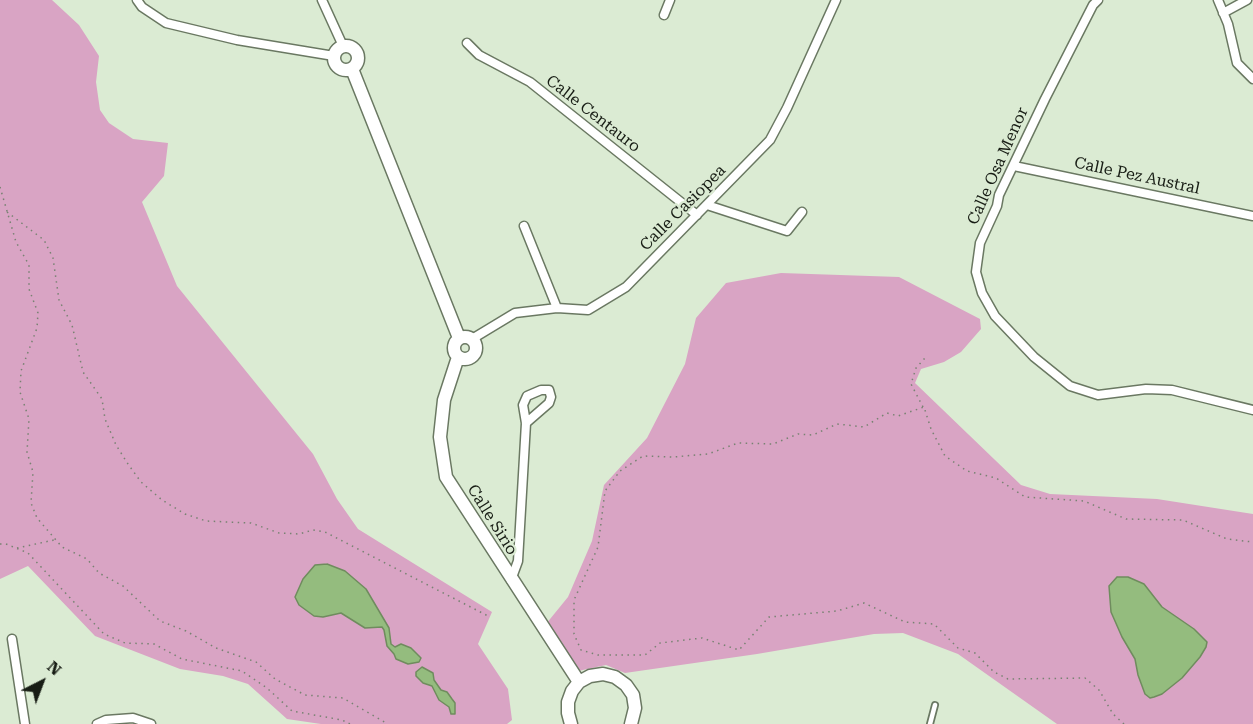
<!DOCTYPE html>
<html>
<head>
<meta charset="utf-8">
<style>
	body { margin:0 }
	#map { position:relative; width:1253px; height:724px; overflow:hidden; background:#dbebd3; font-family:"Roboto Serif",serif }
	canvas { display:block }
	.north { position:absolute; left:12px; top:652px; width:60px; height:60px; -webkit-text-stroke:4px #dbebd3; paint-order:stroke; rotate:42deg; font-size:16px; font-weight:700; line-height:24px; text-align:center; color:#181d15 }
	.north::after { content:''; display:block; margin:auto; width:21px; height:27px; background:#181d15; clip-path:polygon(50% 0,100% 100%,50% 72%,0 100%) }
</style>
</head>
<body>
<div id="map">
<canvas width="1253" height="724"></canvas>
<div class="north">N</div>
</div>
<script>
const ctx = document.querySelector('canvas').getContext('2d');
ctx.lineJoin = 'round';
function fillPath(path, color) { ctx.fillStyle = color; ctx.fill(path, 'evenodd'); }
const shape = rows => new Path2D(rows.map(r => 'M' + r).join(''));
function trace(path, color, width, dash) { ctx.strokeStyle = color; ctx.lineWidth = width; ctx.lineCap = dash ? 'butt' : 'round'; ctx.setLineDash(dash || []); ctx.stroke(path); }
function drawText(font, color, halo, rows, align = 'center') {
  ctx.font = font + ' "Roboto Serif",serif'; ctx.lineWidth = 4.5; ctx.setLineDash([]); ctx.textBaseline = 'middle'; ctx.strokeStyle = halo; ctx.fillStyle = color; for (const [text, x, y, turn = 0] of rows) {
    ctx.save(); ctx.translate(x, y); ctx.rotate((+turn || 0) * Math.PI / 180); ctx.textAlign = isNaN(turn) ? turn : align; if (halo) ctx.strokeText(text, 0, 0); ctx.fillText(text, 0, 0); ctx.restore();
  }
}
fillPath(shape([
	[0,0,52,0,79,25,99,56,96,82,100,110,109,123,133,139,168,143,164,176,142,202,177,286,313,454,337,499,358,529,492,612,478,644,508,689,512,720,507,724,321,724,287,719,248,684,223,676,180,669,95,636,28,566,0,579],
	[781,273,899,277,980,319,981,329,961,352,944,362,921,369,915,383,1021,485,1050,494,1157,499,1253,514,1253,724,1057,724,958,654,903,633,874,634,757,654,625,673,606,665,578,671,546,624,568,597,592,541,604,485,647,438,685,364,696,318,726,283]
]), '#d9a4c4');
const water = shape([
	[327,564,345,571,366,589,389,628,391,644,395,647,401,644,411,648,421,658,419,662,408,664,396,659,394,654,387,646,384,630,382,627,365,628,341,613,323,617,314,616,299,605,295,597,303,579,315,565,327,564],
	[1117,577,1128,577,1144,584,1162,607,1194,629,1207,642,1206,647,1200,657,1182,678,1162,694,1154,697,1150,698,1145,694,1138,675,1135,659,1122,637,1111,612,1109,586,1117,577],
	[422,667,433,673,434,680,441,690,447,692,452,699,455,703,455,714,451,714,449,707,439,700,432,686,423,683,416,676,416,672,422,667]
]);
fillPath(water, '#94bc7e');
trace(water, '#6f8c5e', 1.5);
const lane = shape([
	[930,724,935,705]
]);
const street = shape([
	[137,0,142,7,166,23,237,40,334,56],
	[322,0,343,46],
	[1098,0,1093,5,1045,99,999,195,997,206,980,243,976,272,982,293,995,316,1034,357,1070,386,1098,395,1146,389,1172,390,1253,410],
	[1218,0,1228,24,1237,63,1253,79],
	[1223,13,1247,0],
	[664,15,670,0],
	[467,43,479,55,530,82,697,215],
	[1014,166,1253,216],
	[707,205,787,231,802,212],
	[524,226,557,308],
	[472,339,515,313,557,308,588,310,626,287,770,140,787,108,836,0],
	[511,580,518,561,526,423,523,405,527,396,541,390,549,390,551,397,549,403,526,423],
	[12,639,25,724],
	[97,724,106,720,133,718,151,724]
]);
const secondary = shape([
	'334 58a12 12 0 1 1 24 0a12 12 0 1 1-24 0Z',
	[352,69,459,338],
	'454 348a11 11 0 1 1 22 0a11 11 0 1 1-22 0Z',
	[458,357,444,400,440,437,446,477,579,682],
	[571,724,568,713,568,702,572,691,579,682,590,676,603,674,615,677,626,685,633,695,635,708,631,724]
]);
trace(lane, '#6a7862', 8);
trace(street, '#6a7862', 11);
trace(secondary, '#6a7862', 15);
trace(shape([
	[0,187,16,242,29,265,29,289,38,313,37,328,21,371,20,392,29,419,27,452,33,472,31,503,37,518,62,547,87,559,99,573,123,586,160,621,186,631,216,648,256,662,275,679,305,695,343,698,388,724],
	[7,212,44,240,53,258,59,300,72,325,83,372,102,399,105,419,116,445,128,464,141,482,162,500,185,514,206,521,251,523,279,533,299,534,313,530,325,532,490,617],
	[923,407,911,384,916,368,925,358],
	[0,544,6,544,28,553,104,634,125,643,154,644,182,659,242,671,267,688,292,711,342,720,350,724],
	[17,548,54,540],
	[1124,724,1113,714,1099,690,1085,678,1008,679,994,672,975,653,958,648,934,624,905,622,864,603,837,611,769,617,739,650,702,638,660,643,645,655,598,655,581,650,574,634,574,600,598,547,605,491,620,471,643,456,673,457,708,454,738,443,773,444,798,434,813,435,837,424,864,427,887,413,898,416,924,407,931,429,945,456,967,471,996,478,1025,497,1084,501,1126,519,1183,520,1227,539,1253,542]
]), '#788272', 1.5, [1.5, 4.5]);
trace(lane, '#fff', 4.5);
trace(street, '#fff', 8);
trace(secondary, '#fff', 12);
drawText('16px', '#181d15', '#dbebd3', [
	["Calle Centauro",593,114,38],
	["Calle Osa Menor",998,166,-66],
	["Calle Pez Austral",1137,176,12],
	["Calle Casiopea",683,208,-45],
	["Calle Sirio",492,520,58]
]);
</script>
</body>
</html>
